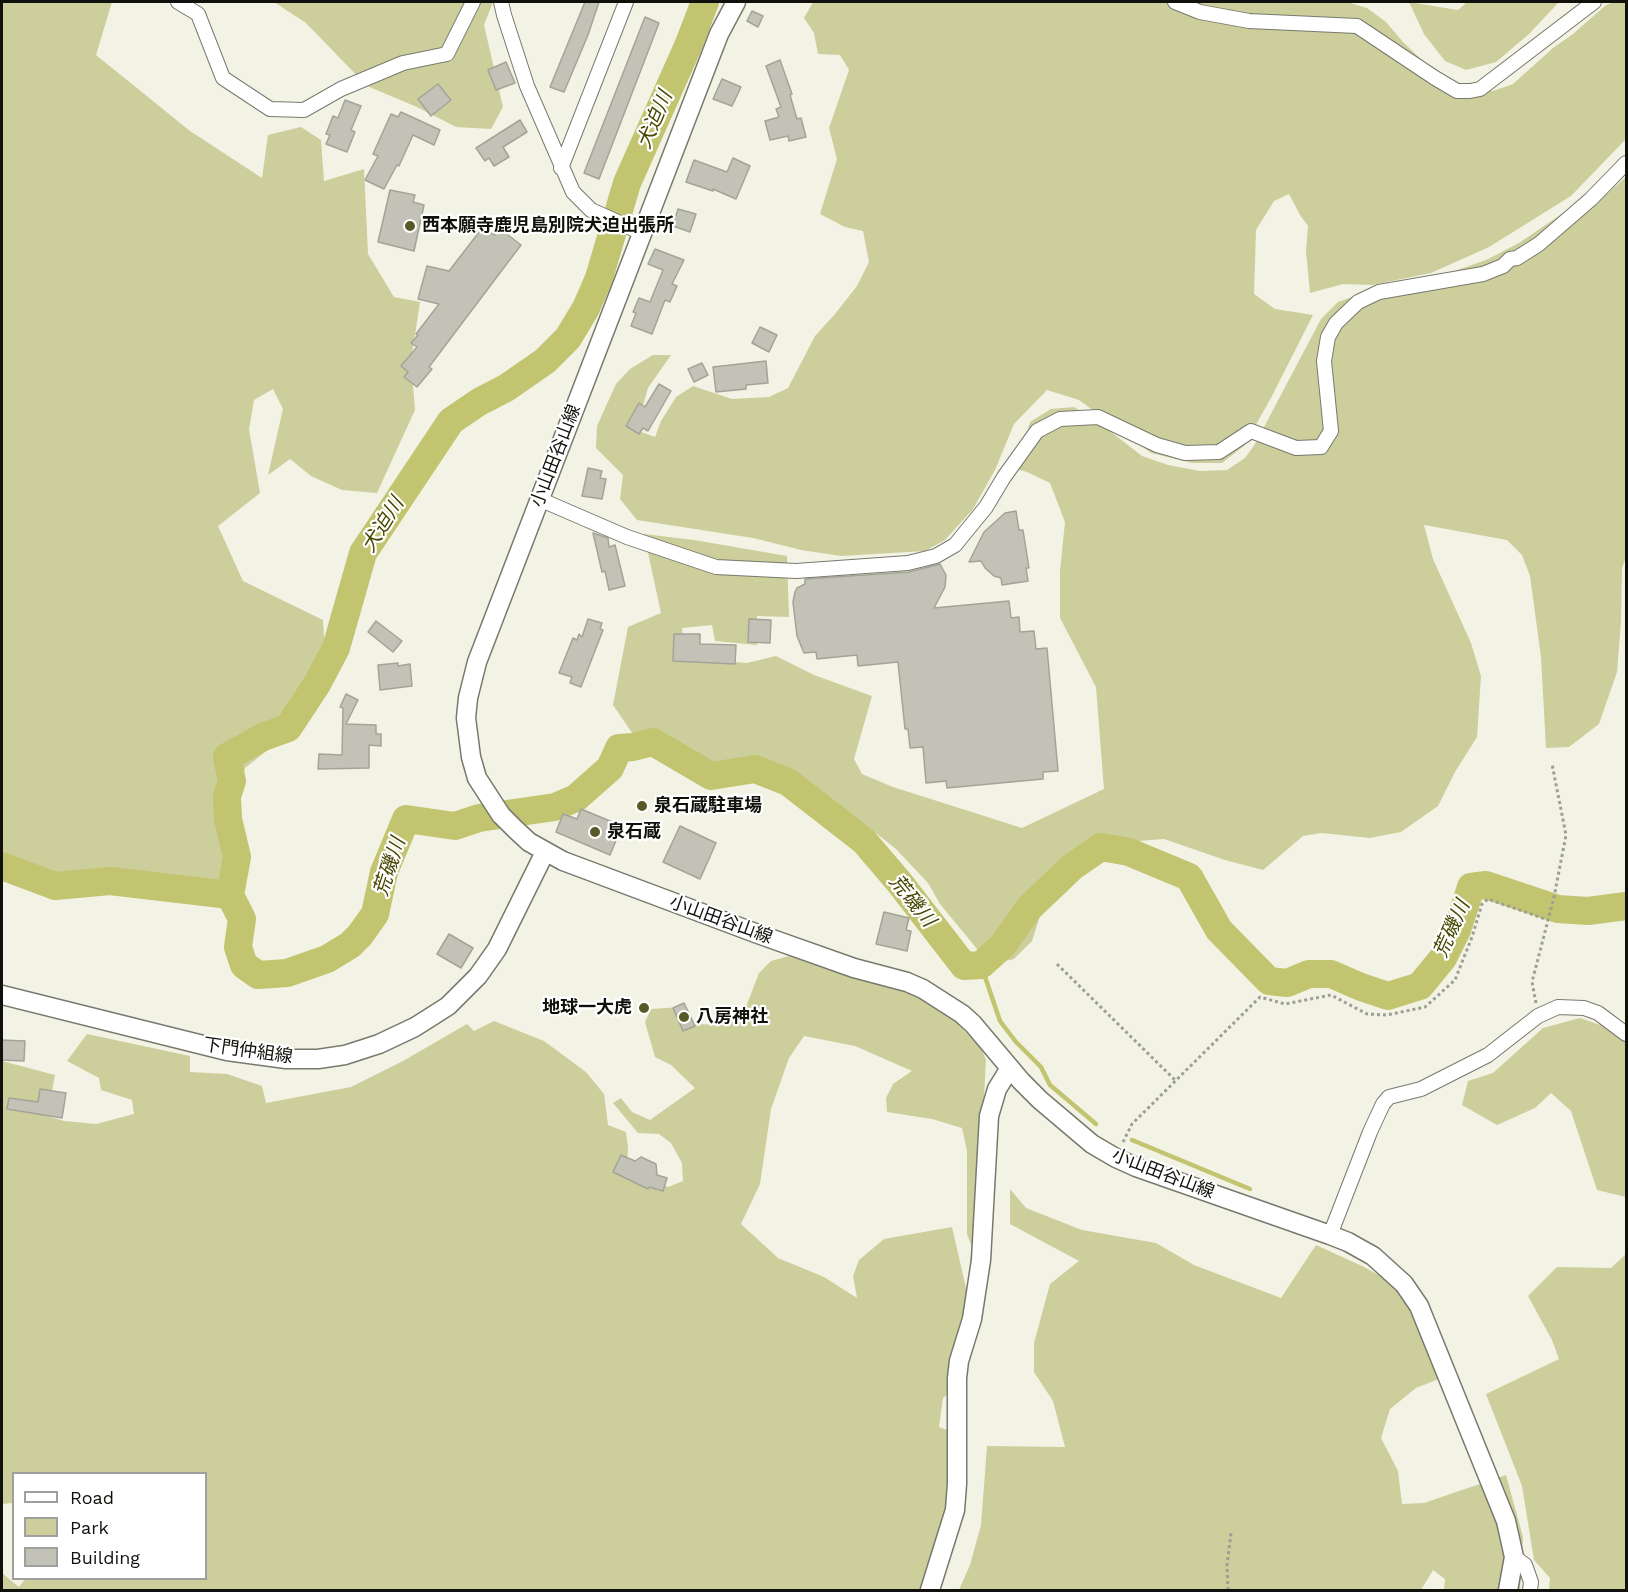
<!DOCTYPE html>
<html>
<head>
<meta charset="utf-8">
<style>
	body { margin:0 }
	#map { position:relative; width:1628px; height:1592px; overflow:hidden; background:#f2f3e5; font-family:"Work Sans",sans-serif }
	canvas { display:block }
	.frame { position:absolute; inset:0; border:3px solid #10100c; pointer-events:none }
	.legend { position:absolute; left:12px; top:1472px; width:195px; height:108px; box-sizing:border-box; background:#fff; border:2px solid #9f9f9e; margin:0; padding:8px 10px; list-style:none; font-size:18px; color:#10100c }
	.legend li { display:flex; align-items:center; gap:12px; height:30px }
	.legend b { width:30px; border:2px solid #9f9f9e }
</style>
</head>
<body>
<div id="map">
<canvas width="1628" height="1592"></canvas>
<div class="frame"></div>
<ul class="legend">
<li><b style="height:8px;background:#fff"></b>Road</li>
<li><b style="height:16px;background:#ccce9c"></b>Park</li>
<li><b style="height:16px;background:#c2c3b6"></b>Building</li>
</ul>
</div>
<script>
const ctx = document.querySelector('canvas').getContext('2d');
ctx.lineJoin = 'round';
function fillPath(path, color) { ctx.fillStyle = color; ctx.fill(path, 'evenodd'); }
const shape = rows => new Path2D(rows.map(r => 'M' + r).join(''));
function trace(path, color, width, dash) { ctx.strokeStyle = color; ctx.lineWidth = width; ctx.lineCap = dash ? 'butt' : 'round'; ctx.setLineDash(dash || []); ctx.stroke(path); }
function drawText(font, color, halo, rows, align = 'center') {
  ctx.font = font + ' "Work Sans","Noto Sans JP",sans-serif'; ctx.lineWidth = 4.5; ctx.setLineDash([]); ctx.textBaseline = 'middle'; ctx.strokeStyle = halo; ctx.fillStyle = color; for (const [text, x, y, turn = 0] of rows) {
    ctx.save(); ctx.translate(x, y); ctx.rotate((+turn || 0) * Math.PI / 180); ctx.textAlign = isNaN(turn) ? turn : align; if (halo) ctx.strokeText(text, 0, 0); ctx.fillText(text, 0, 0); ctx.restore();
  }
}
fillPath(shape([
	[2,2,112,2,96,55,190,131,262,178,268,135,301,127,321,140,324,181,364,169,368,254,394,297,420,302,411,361,415,410,377,493,342,490,311,476,290,459,268,475,283,409,273,389,254,400,249,429,260,493,218,526,243,581,323,620,327,689,310,716,245,768,232,814,247,863,241,882,223,892,196,884,163,879,101,879,56,892,24,862,2,872],
	[274,2,493,2,484,25,503,107,491,129,456,127,417,107,367,86,306,23],
	[813,2,1347,2,1367,8,1386,22,1403,42,1424,62,1446,79,1463,87,1493,91,1513,84,1553,48,1573,34,1606,5,1614,2,1626,2,1626,139,1571,196,1489,247,1431,273,1372,285,1343,284,1310,293,1306,251,1308,226,1300,215,1289,194,1274,201,1256,230,1254,294,1275,309,1313,315,1272,396,1244,446,1222,463,1192,463,1151,453,1079,400,1047,390,1014,424,995,470,973,509,945,540,925,551,841,556,801,550,753,538,637,520,620,499,623,475,596,448,597,426,616,384,630,369,653,355,671,355,648,388,636,430,655,437,661,421,676,397,693,386,732,399,769,397,788,388,815,336,835,314,857,286,869,262,863,231,845,227,820,214,837,159,829,128,849,70,840,55,818,54,814,33,804,18],
	[1409,2,1458,10,1467,2,1559,2,1529,34,1496,62,1466,70,1445,61,1424,34],
	[1626,177,1626,557,1622,568,1621,621,1617,672,1599,724,1569,747,1546,748,1541,657,1530,576,1522,555,1507,540,1424,525,1433,559,1471,643,1481,676,1477,737,1455,772,1438,806,1401,832,1370,838,1321,833,1303,836,1263,870,1225,860,1164,839,1126,842,1094,859,1062,880,1046,897,1032,941,1014,959,1001,962,982,955,940,904,928,883,896,849,862,822,804,793,748,773,680,762,639,743,613,705,628,627,661,613,644,534,694,540,787,556,789,617,757,616,757,645,715,641,712,625,682,628,685,658,747,663,776,656,814,675,872,696,854,759,862,774,893,787,1022,828,1104,789,1096,687,1060,618,1060,571,1065,522,1050,483,1027,472,1017,469,1030,422,1051,409,1074,407,1106,428,1142,456,1168,465,1200,471,1227,470,1245,458,1255,444,1321,319,1338,302,1360,294,1437,277,1486,260,1519,243,1563,213,1608,193],
	[789,956,833,967,912,992,949,1014,982,1050,986,1060,975,1261,970,1261,972,1247,967,1234,967,1151,962,1128,932,1119,887,1112,886,1098,893,1084,912,1071,855,1046,804,1036,789,1058,771,1109,760,1184,741,1224,778,1258,824,1277,857,1298,853,1276,859,1260,884,1239,952,1227,969,1301,962,1384,943,1398,939,1427,966,1437,965,1503,938,1590,2,1590,2,1573,19,1587,26,1578,206,1578,206,1474,14,1474,13,1503,2,1504,2,1061,55,1075,52,1091,37,1113,64,1121,96,1124,134,1114,132,1100,101,1090,99,1078,67,1061,87,1034,190,1056,190,1072,227,1074,262,1086,266,1103,351,1087,403,1061,467,1024,474,1031,494,1021,544,1041,586,1072,604,1094,608,1125,626,1132,628,1148,627,1165,668,1187,683,1181,682,1163,671,1143,659,1134,638,1133,613,1103,621,1098,632,1112,650,1120,695,1088,671,1065,655,1057,645,1022,651,1009,681,1007,691,1024,727,1025,747,1004,759,973,771,961],
	[1580,1018,1626,1034,1626,1197,1597,1190,1571,1111,1551,1093,1535,1108,1497,1125,1462,1105,1468,1081,1493,1073,1543,1028],
	[1010,1189,1026,1208,1082,1230,1156,1243,1194,1265,1281,1298,1316,1245,1362,1266,1425,1300,1454,1373,1416,1388,1390,1409,1381,1438,1398,1471,1402,1504,1424,1503,1506,1475,1523,1537,1520,1590,1444,1590,1445,1579,1433,1570,1421,1590,959,1590,970,1565,981,1525,987,1446,1065,1447,1053,1401,1034,1372,1034,1343,1050,1284,1079,1261,1010,1224],
	[1626,1254,1626,1590,1549,1590,1550,1578,1534,1560,1522,1486,1486,1394,1559,1359,1552,1340,1528,1296,1557,1267,1611,1268]
]), '#ccce9c');
trace(shape([
	[981,965,1000,1021,1016,1042,1041,1067,1050,1085,1096,1124],
	[1132,1140,1250,1189]
]), '#c2c470', 4.5);
trace(shape([
	[2,866,55,886,110,881,230,895],
	[230,895,242,919,238,947,244,965,258,975,287,973,327,959,350,945,360,935,375,914,384,872,406,819,455,826,479,818,555,807,576,798,610,768,619,748,633,747,653,742,711,776,755,769,788,782,864,841,899,882,964,966,981,965,1003,945,1029,908,1072,867,1101,847,1129,852,1189,877,1219,930,1269,981,1287,983,1309,974,1331,974,1361,987,1388,996,1420,986,1443,958,1457,930,1471,887,1486,885,1558,909,1588,911,1626,906],
	[230,895,237,857,228,819,227,796,232,781,227,757,263,737,288,728,317,684,336,648,363,553,451,421,479,402,506,388,545,361,568,338,586,308,599,278,627,183,688,46,705,2]
]), '#c2c470', 28);
const building = shape([
	[585,2,599,2,588,35,564,92,550,87,585,2],
	[752,11,763,16,758,27,747,21,752,11],
	[645,17,659,23,599,179,584,173,645,17],
	[780,60,792,94,790,95,797,119,801,118,806,137,789,141,788,136,770,140,765,121,779,117,776,109,781,107,766,66,780,60],
	[506,62,515,83,496,90,488,70,506,62],
	[722,79,741,87,732,106,713,99,722,79],
	[438,84,451,100,431,116,418,99,438,84],
	[345,100,361,106,351,130,355,132,347,152,326,144,330,135,326,134,333,116,338,118,345,100],
	[401,112,440,130,434,145,413,135,399,166,397,165,384,189,365,180,378,156,373,154,391,114,398,117,401,112],
	[520,120,527,132,503,147,509,157,494,166,489,158,485,161,476,148,520,120],
	[733,158,750,166,736,199,713,189,713,191,686,182,694,160,727,172,733,158],
	[390,190,415,195,413,202,424,205,414,251,378,242,390,190],
	[678,209,696,214,690,232,673,226,678,209],
	[483,227,494,235,499,228,521,245,429,367,432,369,417,387,404,377,408,372,401,366,417,347,411,343,418,335,416,334,439,304,418,299,427,266,449,271,483,227],
	[655,249,684,260,672,284,677,286,670,302,665,300,652,334,631,326,636,313,633,312,639,298,650,302,663,270,648,264,655,249],
	[760,327,777,335,769,352,752,343,760,327],
	[766,361,768,383,746,385,746,389,716,392,713,367,766,361],
	[702,363,708,375,694,382,688,369,702,363],
	[659,384,671,391,648,431,643,428,639,434,626,426,639,403,645,407,659,384],
	[588,468,602,471,600,478,606,479,602,499,582,496,588,468],
	[1016,511,1019,530,1023,530,1029,568,1026,568,1028,581,1002,585,1001,578,994,576,985,568,981,561,969,562,984,532,1005,513,1016,511],
	[593,533,608,538,609,547,615,545,625,586,609,590,605,571,602,572,593,533],
	[940,564,946,575,945,587,934,608,1009,601,1011,618,1019,617,1020,632,1034,631,1036,649,1047,648,1058,771,1043,772,1043,779,947,788,946,781,926,783,923,747,910,748,908,729,905,729,898,662,858,666,857,655,817,659,816,652,804,653,797,636,793,602,795,592,797,588,805,584,805,579,909,572,940,564],
	[588,619,602,623,600,629,603,630,581,687,570,683,572,677,559,673,573,638,577,640,579,634,582,637,588,619],
	[749,619,771,620,770,643,748,642,749,619],
	[376,621,402,641,393,652,368,632,376,621],
	[674,634,700,634,700,644,736,645,735,664,673,661,674,634],
	[398,663,398,666,410,664,412,686,380,690,378,665,398,663],
	[346,694,358,700,346,724,376,725,376,734,381,734,381,746,369,745,369,768,318,769,319,754,342,755,343,708,340,707,346,694],
	[581,809,622,826,610,855,556,832,563,814,577,819,581,809],
	[680,826,716,843,700,879,663,862,680,826],
	[884,912,909,918,906,930,911,931,907,951,876,944,884,912],
	[449,934,473,948,461,968,437,954,449,934],
	[684,1003,695,1026,683,1031,673,1008,684,1003],
	[2,1040,25,1041,24,1061,2,1060,2,1040],
	[40,1089,66,1093,62,1118,7,1109,9,1098,38,1102,40,1089],
	[621,1155,635,1161,641,1157,656,1164,657,1175,667,1178,663,1191,649,1187,648,1189,613,1172,621,1155]
]);
fillPath(building, '#c2c3b6');
trace(building, '#a3a497', 1.5);
const street = shape([
	[178,2,198,14,223,78,270,109,304,110,341,89,403,63,447,54,473,2],
	[501,2,504,15,527,86,573,192,591,210,642,233],
	[1175,2,1200,12,1249,21,1357,26,1435,78,1457,91,1470,91,1480,89,1594,2],
	[561,168,626,2],
	[539,499,627,537,716,567,796,571,908,563,936,556,955,545,986,507,1004,477,1037,431,1060,419,1098,417,1157,445,1185,453,1219,452,1251,431,1296,448,1321,447,1331,431,1324,361,1328,337,1336,323,1358,302,1379,292,1483,274,1503,266,1510,259,1517,258,1539,244,1591,199,1626,163],
	[1330,1235,1370,1132,1383,1104,1389,1097,1421,1089,1488,1055,1538,1016,1558,1007,1584,1008,1598,1013,1626,1034],
	[1514,1557,1525,1565,1531,1582,1530,1590]
]);
const secondary = shape([
	[736,2,719,34,477,662,468,698,466,718,471,757,477,778,501,815,515,829,529,842,563,861,758,934,854,968,907,982,923,989,962,1014,973,1024,1021,1081,1040,1100,1092,1144,1116,1158,1136,1167,1330,1235,1348,1242,1373,1256,1404,1284,1419,1306,1506,1521,1514,1557,1508,1590],
	[2,995,227,1051,286,1059,318,1059,345,1055,379,1044,415,1027,448,1006,478,976,497,949,545,852],
	[930,1590,955,1510,957,1484,957,1378,959,1361,972,1319,981,1260,989,1116,997,1089,1010,1068]
]);
trace(street, '#78796d', 16);
trace(secondary, '#78796d', 21);
trace(shape([
	[1057,964,1176,1081],
	[1536,1003,1532,982,1554,897,1566,835,1552,764],
	[1123,1142,1132,1124,1260,997,1285,1004,1331,995,1367,1014,1387,1015,1425,1007,1455,980,1472,937,1482,904,1488,899,1548,920],
	[1228,1590,1227,1565,1231,1533]
]), '#9e9f94', 3, [3, 3]);
trace(street, '#fff', 14);
trace(secondary, '#fff', 18);
for (const [x, y, r, color] of [
	[410,226,6,"#585926"],
	[642,806,6,"#585926"],
	[595,832,6,"#585926"],
	[644,1008,6,"#585926"],
	[684,1017,6,"#585926"]
]) { const dot = new Path2D(); dot.arc(x, y, r, 0, 2 * Math.PI); ctx.fillStyle = color; ctx.fill(dot); trace(dot, '#fff', 2); }
drawText('bold 18px', '#10100c', '#fff', [
	["西本願寺鹿児島別院犬迫出張所",422,226],
	["泉石蔵駐車場",654,806],
	["泉石蔵",607,832],
	["地球一大虎",632,1008,"right"],
	["八房神社",696,1017]
], 'left');
drawText('18px', '#10100c', '#fff', [
	["小山田谷山線",556,456,-69],
	["小山田谷山線",721,920,20],
	["下門仲組線",248,1051,8],
	["小山田谷山線",1163,1174,21]
]);
drawText('italic 20px', '#474702', '#fff', [
	["犬迫川",655,120,-67],
	["犬迫川",383,525,-58],
	["荒磯川",390,867,-72],
	["荒磯川",912,901,51],
	["荒磯川",1452,929,-66]
]);
</script>
</body>
</html>
